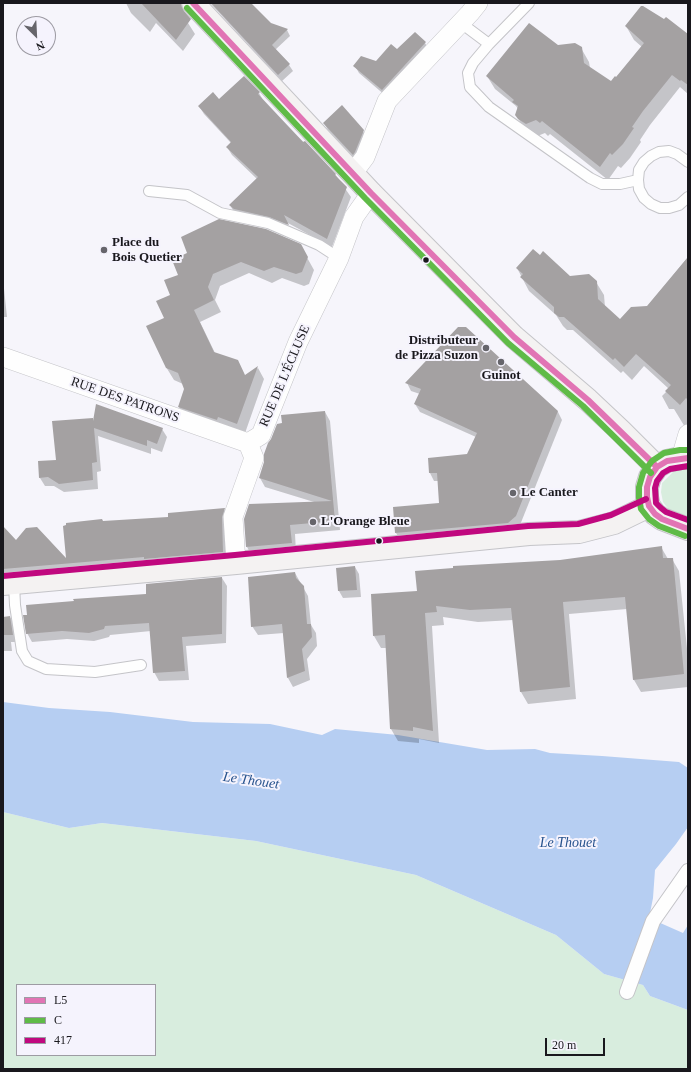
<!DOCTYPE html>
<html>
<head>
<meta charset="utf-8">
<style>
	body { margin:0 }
	#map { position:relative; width:691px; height:1072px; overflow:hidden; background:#f6f5fb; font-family:"Times New Roman",serif }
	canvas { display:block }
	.frame { position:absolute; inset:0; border:4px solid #19181d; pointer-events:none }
	.legend { position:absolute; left:16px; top:984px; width:140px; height:72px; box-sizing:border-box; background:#f5f3fd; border:1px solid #9d9ba3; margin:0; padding:5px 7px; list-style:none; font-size:12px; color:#19181d }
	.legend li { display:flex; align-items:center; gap:8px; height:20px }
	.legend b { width:20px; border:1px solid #9d9ba3 }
	.north { position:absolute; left:16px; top:16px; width:40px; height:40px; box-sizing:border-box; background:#f5f3fd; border:1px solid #9d9ba3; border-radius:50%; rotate:156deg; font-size:11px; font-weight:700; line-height:16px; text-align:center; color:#19181d }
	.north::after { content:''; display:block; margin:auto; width:14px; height:18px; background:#66656b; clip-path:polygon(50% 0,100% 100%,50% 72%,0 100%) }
	.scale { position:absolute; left:545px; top:1038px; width:60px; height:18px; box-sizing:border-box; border:2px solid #19181d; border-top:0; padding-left:5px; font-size:12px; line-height:14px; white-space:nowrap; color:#19181d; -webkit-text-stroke:3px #f5f3fd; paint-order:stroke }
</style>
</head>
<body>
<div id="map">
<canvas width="691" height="1072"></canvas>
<div class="frame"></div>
<ul class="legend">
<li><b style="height:5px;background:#e174b4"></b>L5</li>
<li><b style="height:5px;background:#5fbb47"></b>C</li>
<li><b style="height:5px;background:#c0087f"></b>417</li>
</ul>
<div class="north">N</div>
<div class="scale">20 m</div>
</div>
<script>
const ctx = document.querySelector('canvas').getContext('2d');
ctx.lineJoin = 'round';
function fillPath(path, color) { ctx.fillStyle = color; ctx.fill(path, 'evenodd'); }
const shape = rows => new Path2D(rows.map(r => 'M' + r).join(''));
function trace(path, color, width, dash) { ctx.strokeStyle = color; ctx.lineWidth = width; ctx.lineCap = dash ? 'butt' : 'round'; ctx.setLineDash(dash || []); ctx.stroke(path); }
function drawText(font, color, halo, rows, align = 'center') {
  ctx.font = font + ' "Times New Roman",serif'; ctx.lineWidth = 4; ctx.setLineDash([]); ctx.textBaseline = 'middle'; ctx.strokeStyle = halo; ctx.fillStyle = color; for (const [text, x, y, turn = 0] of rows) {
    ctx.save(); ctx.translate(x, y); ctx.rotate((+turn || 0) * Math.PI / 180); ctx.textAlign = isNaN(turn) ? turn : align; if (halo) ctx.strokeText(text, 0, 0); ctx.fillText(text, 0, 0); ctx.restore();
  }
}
fillPath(shape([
	[679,468,688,468,688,516,677,514,669,510,663,502,661,492,662,483,673,472],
	[3,812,69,828,102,823,256,841,416,875,556,935,604,974,643,985,650,996,688,1010,688,1069,3,1069],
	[17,985,155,985,155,1055,17,1055]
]), '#d8edde');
fillPath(shape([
	[3,702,49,708,110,712,193,722,270,724,322,735,335,729,398,735,487,750,535,749,550,753,602,756,679,762,688,768,688,827,676,844,655,870,653,898,649,918,683,933,688,925,688,1010,650,996,643,985,604,974,556,935,416,875,256,841,102,823,69,828,3,812]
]), '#b6cef2');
fillPath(shape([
	[126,3,169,3,188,23,195,34,183,51,156,23,150,32,131,13],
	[210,3,250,3,270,24,287,30,290,36,275,50,289,65,293,71,282,81],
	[626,26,688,35,688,94,680,87,650,125,640,140,641,142,630,158,621,168,618,166,608,180,550,134,548,136,545,133,535,137,527,133,516,115,518,109,516,106,495,89,487,76,558,46,581,48,589,62,590,68,611,83,616,79,642,47,634,40],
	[425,43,429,50,386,96,359,73,355,66,377,63,397,50],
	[259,93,264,102,335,174,351,197,332,247,286,222,292,232,235,214,230,205,257,179,232,155,227,147,231,143,204,114,199,106,219,100],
	[324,123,363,131,367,138,357,161,328,130],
	[300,245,314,270,309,284,304,286,282,278,272,283,249,273,220,286,215,300,221,312,200,322,215,353,245,376,258,368,264,379,244,436,186,419,179,407,185,389,183,384,174,380,166,367,165,318,171,295,165,281],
	[540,256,570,277,596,282,604,295,605,307,620,321,647,307,688,257,688,432,674,409,669,409,662,396,669,389,644,366,632,380,623,371,621,373,573,330,567,330,563,326,556,315,529,291,517,268],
	[3,279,7,317,3,317],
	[466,328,558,412,562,420,520,525,401,541,396,533,394,508,440,504,438,481,434,481,430,473,429,459,468,455,476,437,420,412,415,404,420,394,411,391,407,383],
	[3,377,4,380,3,391],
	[325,412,330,421,340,530,295,534,296,552,252,556,247,547,314,502,265,487,260,478],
	[92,419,94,422,162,429,167,437,162,452,151,448,151,454,98,436,101,471,97,472,98,489,64,492,54,486,45,486,40,478,39,462,57,461],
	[224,509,229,518,227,560,3,578,3,531,16,541,67,561,103,522,169,518],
	[661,547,668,559,672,559,679,571,688,658,688,687,641,692,634,680,627,609,569,614,576,699,528,704,521,692,513,620,478,622,443,617,444,625,432,626,439,743,419,739,419,743,398,741,391,729,387,648,381,648,374,636,418,592,560,561],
	[355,567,359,574,361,597,343,598,339,591,337,569],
	[295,573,308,596,311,625,316,633,317,646,307,659,310,680,293,687,288,678,284,633,258,635,252,626],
	[222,578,227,586,226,643,186,646,189,680,159,681,154,672,151,631,110,635,109,637,94,641,67,639,32,642,27,633,148,595],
	[10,617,14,624,16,642,11,642,12,651,3,651,3,618]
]), '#0003');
fillPath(shape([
	[141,3,181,3,184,11,191,19,176,40],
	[211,3,251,3,271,23,288,29,272,45,290,64,278,75],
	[641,6,643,6,664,19,666,17,688,34,688,85,681,80,680,81,672,75,643,111,632,127,634,128,623,144,612,155,610,153,600,167,542,121,540,123,536,120,526,124,518,119,515,115,518,106,512,102,514,100,486,76,529,23,558,45,575,43,582,47,584,63,611,81,615,76,616,77,644,43,625,26],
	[415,32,426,42,382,90,353,66,361,56,376,61,391,44,397,49],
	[244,76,260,92,258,94,303,142,305,141,336,174,335,175,347,187,327,239,284,215,289,225,269,217,234,209,229,205,258,177,226,147,231,142,198,106,213,92,219,99],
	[342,105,364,130,355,152,353,155,323,123],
	[219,219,266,229,301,244,308,257,302,272,296,274,274,267,264,271,241,262,213,274,208,287,214,300,194,310,214,352,238,360,245,375,258,366,237,424,218,417,217,420,178,407,184,389,178,373,166,368,146,326,164,318,156,301,170,295,164,280,178,275,172,260,187,253,181,237],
	[533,249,540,255,543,251,570,276,589,274,597,281,598,299,620,319,631,307,647,306,688,257,688,400,686,398,680,405,665,391,671,385,636,354,624,367,615,358,613,360,564,317,559,317,554,313,554,307,520,277,523,274,516,268],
	[458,327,466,327,558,411,516,516,508,523,395,533,393,507,439,503,437,473,429,473,428,458,467,454,477,433,414,404,421,389,405,383],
	[96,404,163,428,157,444,147,440,147,446,94,428,97,462,92,463,93,480,59,484,48,477,39,478,38,461,56,460,52,421,93,418,93,421],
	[325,411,335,521,290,525,292,543,246,547,244,519,249,504,332,501,259,478,264,462,264,454,268,443,271,439,277,424,282,423,281,415],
	[225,508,222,517,223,552,144,559,144,557,3,569,3,526,16,540,26,528,37,527,66,558,63,526,66,525,66,523,102,519,103,521,168,517,168,513],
	[662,546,663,558,673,558,684,674,633,680,625,597,563,602,570,687,520,692,511,608,470,610,436,606,437,612,425,613,433,731,413,727,413,731,390,729,385,635,373,636,371,594,417,591,415,571,453,568,453,566,560,560],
	[355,566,357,590,338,591,336,568],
	[295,572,296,578,304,586,307,624,311,624,312,637,302,649,305,671,287,678,282,624,251,627,248,577],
	[222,577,222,634,182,637,185,671,153,673,149,623,105,626,104,629,89,633,62,631,26,634,23,615,27,615,26,605,74,601,73,599,146,594,146,584],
	[10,616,13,635,3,635,3,617]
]), '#a4a1a2');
const service = shape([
	[461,23,489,44,473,63,468,73,470,87,489,107,590,178,602,184,620,184,638,180],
	[489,44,529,3],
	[688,162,677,154,669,151,659,152,651,156,644,162,639,170,638,180,639,189,644,198,651,204,660,208,669,208,679,205,688,197],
	[149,191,187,195,220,213,268,223,319,245,339,258],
	[14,583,15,605,22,651,28,661,46,669,95,672,141,665]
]);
const pedestrian = shape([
	[627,992,653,921,688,871]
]);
const minor = shape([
	[353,173,365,157,387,101,470,13,478,3],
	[3,357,248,443],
	[248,443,261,435,298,342,339,258,354,217,371,193],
	[681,458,688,434],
	[236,563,233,517,254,458,248,443]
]);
const secondary = shape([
	[193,3,371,193,514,337,588,400,621,431,657,467],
	[688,458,681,458,667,461,657,467,650,477,647,487,647,497,649,506,655,514,662,519,688,529],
	[3,584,236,563,529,534,579,532,614,523,649,506]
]);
trace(service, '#c4c4c8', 12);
trace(pedestrian, '#c4c4c8', 16);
trace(minor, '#c4c4c8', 20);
trace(secondary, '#c4c4c8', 24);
trace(service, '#fefefe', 10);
trace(pedestrian, '#fefefe', 14);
trace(minor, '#fefefe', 19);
trace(secondary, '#f4f2f2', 22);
trace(shape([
	[193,3,371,193,514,337,588,400,657,467],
	[688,458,667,461,657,467,650,477,647,487,647,497,649,506,655,514,662,519,688,529]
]), '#e174b4', 6);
trace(shape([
	[187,8,365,198,508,343,583,406,651,473],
	[685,536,659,526,649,519,641,509,639,498,639,487,643,473,652,461,664,453,680,450,688,450]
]), '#5fbb47', 6);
trace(shape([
	[688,466,670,469,663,473,657,481,655,488,656,503,661,508,666,512,688,520],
	[3,576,235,555,528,526,578,524,611,515,646,499]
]), '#c0087f', 6);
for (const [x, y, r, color] of [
	[104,250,4,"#66656b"],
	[426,260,3.5,"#19181d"],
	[486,348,4,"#66656b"],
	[501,362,4,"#66656b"],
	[513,493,4,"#66656b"],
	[313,522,4,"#66656b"],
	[379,541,3.5,"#19181d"]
]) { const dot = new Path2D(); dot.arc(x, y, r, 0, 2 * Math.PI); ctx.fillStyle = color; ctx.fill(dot); trace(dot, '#f5f3fd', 1.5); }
drawText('bold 13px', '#19181d', '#f5f3fd', [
	["Place du",112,243],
	["Bois Quetier",112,258],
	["Distributeur",478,341,"right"],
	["de Pizza Suzon",478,356,"right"],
	["Guinot",501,376,"center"],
	["Le Canter",521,493],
	["L'Orange Bleue",321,522]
], 'left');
drawText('13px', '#19181d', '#f5f3fd', [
	["RUE DE L'ÉCLUSE",285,376,-67],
	["RUE DES PATRONS",125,400,19]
]);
drawText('italic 14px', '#26528d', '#f5f3fd', [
	["Le Thouet",251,781,8],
	["Le Thouet",568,843]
]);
</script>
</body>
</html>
